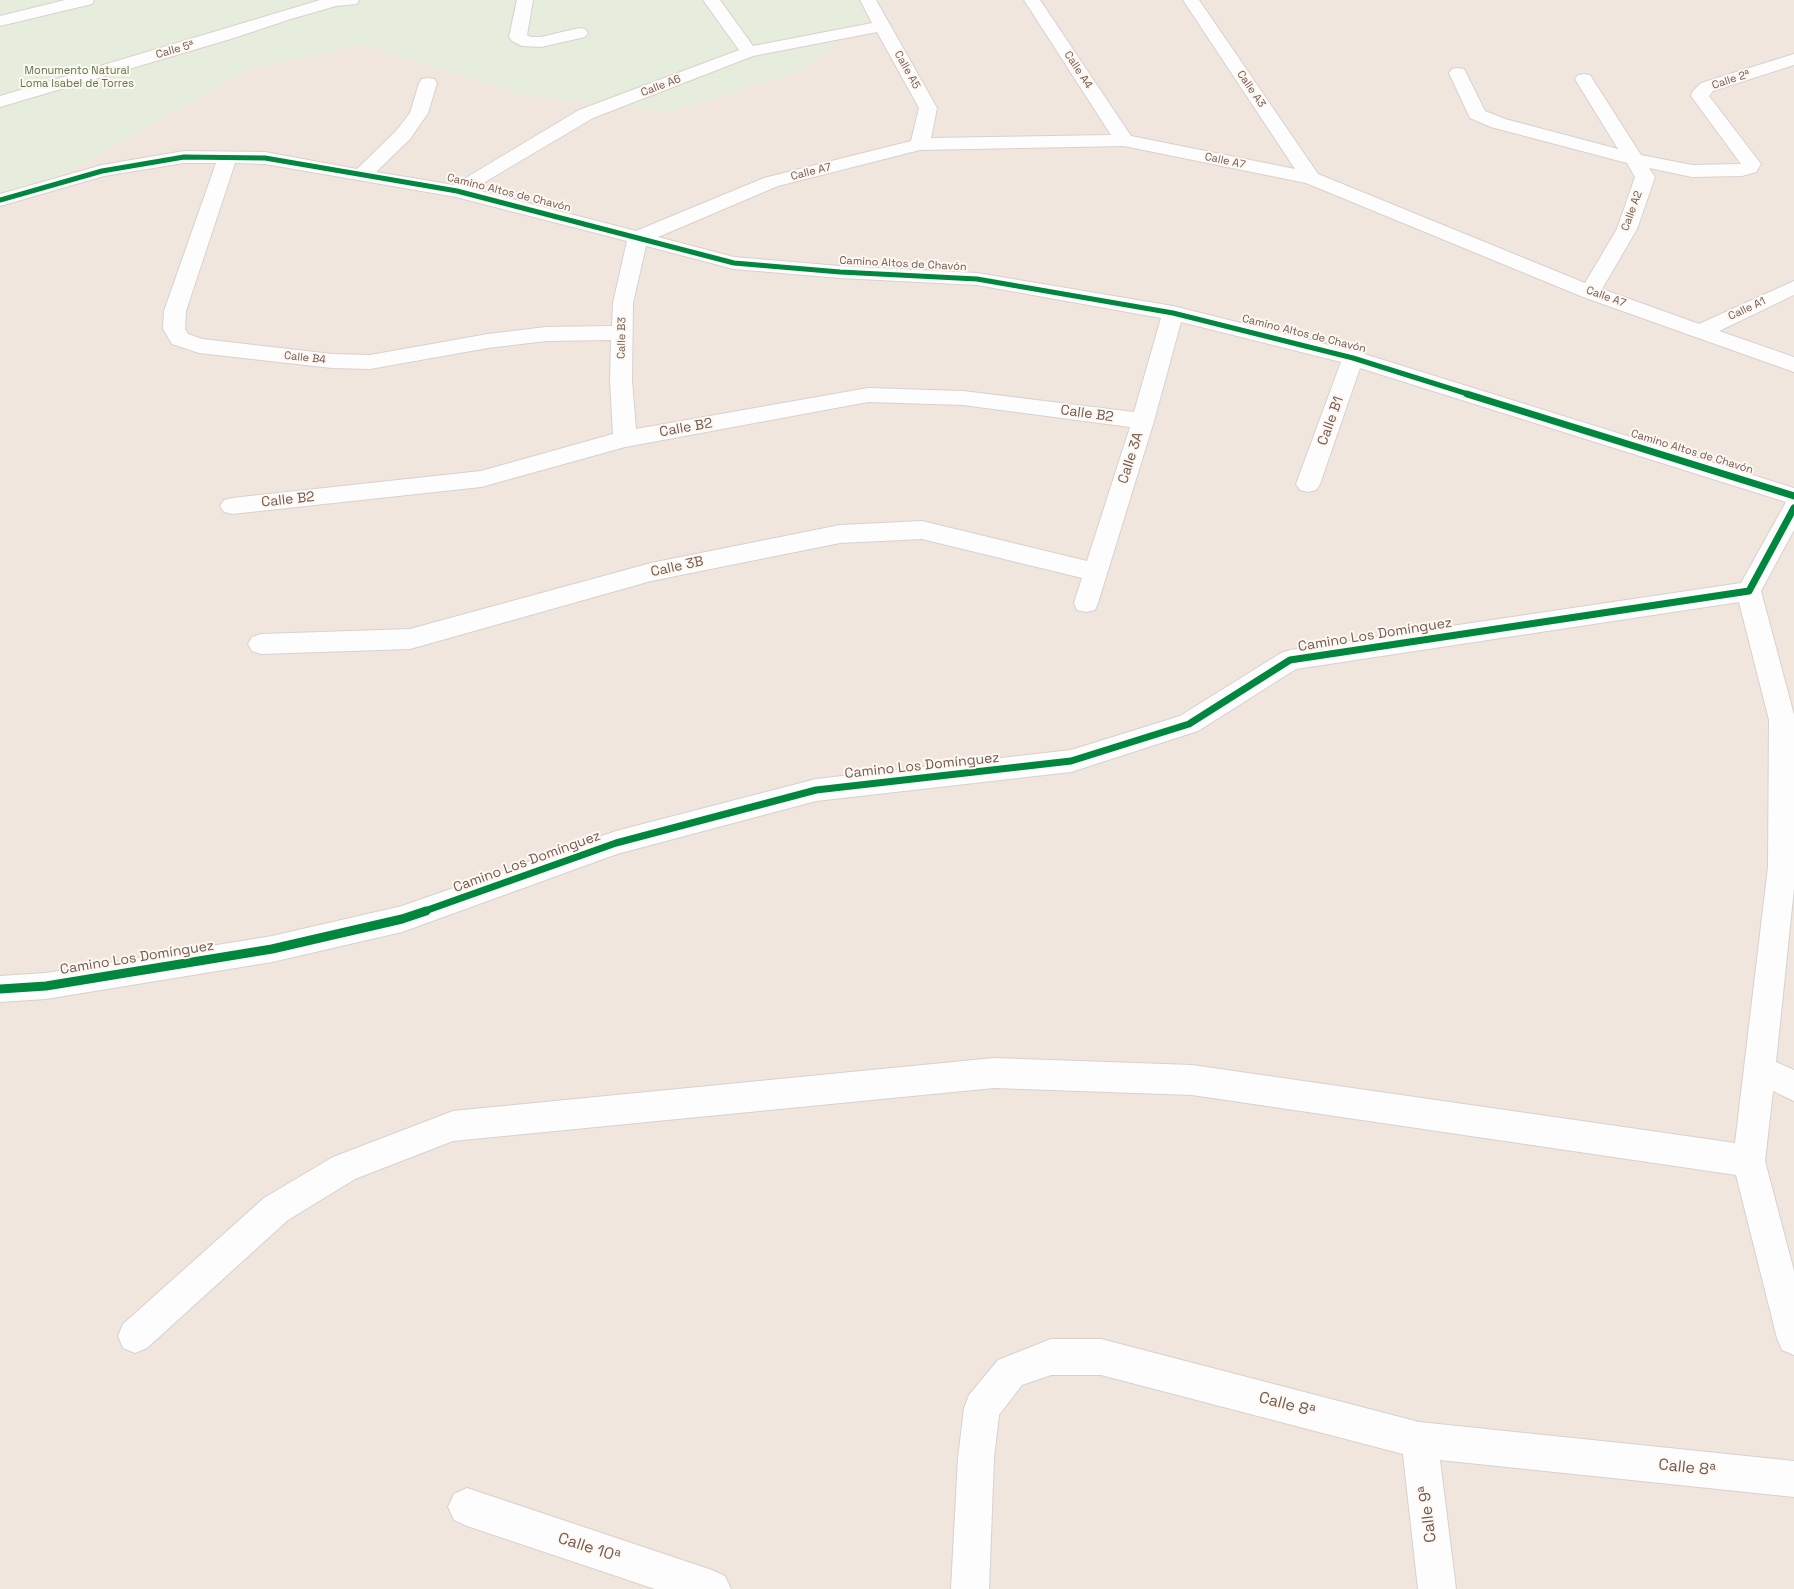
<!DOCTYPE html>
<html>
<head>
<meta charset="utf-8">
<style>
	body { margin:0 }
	canvas { display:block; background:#f8f4f0 }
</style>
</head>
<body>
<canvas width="1794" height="1589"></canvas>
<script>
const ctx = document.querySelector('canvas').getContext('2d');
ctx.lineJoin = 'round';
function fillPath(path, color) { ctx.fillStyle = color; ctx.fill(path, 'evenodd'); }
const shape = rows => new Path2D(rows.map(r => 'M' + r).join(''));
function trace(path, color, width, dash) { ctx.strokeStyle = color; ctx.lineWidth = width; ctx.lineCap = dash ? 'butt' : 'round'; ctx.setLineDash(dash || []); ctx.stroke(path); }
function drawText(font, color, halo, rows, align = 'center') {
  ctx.font = font + ' "Space Grotesk",sans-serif'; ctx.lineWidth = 4; ctx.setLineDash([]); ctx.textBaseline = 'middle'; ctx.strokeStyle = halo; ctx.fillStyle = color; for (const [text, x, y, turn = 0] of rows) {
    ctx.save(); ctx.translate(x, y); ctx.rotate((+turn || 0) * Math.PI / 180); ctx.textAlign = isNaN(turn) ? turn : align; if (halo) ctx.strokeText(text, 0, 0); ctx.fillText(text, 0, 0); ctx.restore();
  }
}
fillPath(shape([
	[0,0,1794,0,1794,1589,0,1589]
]), '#f0e6de');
fillPath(shape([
	[0,0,889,0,804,70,669,113,523,95,363,45,251,68,49,183,0,195]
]), '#e7eddc');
const minor = shape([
	[65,0,94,0,92,4,0,26,0,16,65,0],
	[320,0,359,0,357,4,336,6,291,19,234,38,0,107,0,96,320,0],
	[517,0,533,0,527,35,531,37,541,37,579,28,585,29,588,33,585,37,541,47,522,46,512,41,509,37,517,0],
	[703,0,720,0,753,46,872,23,860,0,876,0,937,108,931,138,1111,135,1024,0,1040,0,1131,136,1295,169,1183,0,1199,0,1318,174,1585,283,1617,229,1635,177,1627,163,1491,127,1470,118,1449,73,1452,69,1458,68,1464,69,1485,111,1505,119,1618,149,1575,79,1578,75,1584,74,1590,75,1641,155,1692,165,1741,164,1691,96,1693,91,1701,83,1794,54,1794,65,1713,91,1709,96,1761,164,1756,172,1742,176,1692,177,1649,168,1655,177,1637,229,1602,289,1699,324,1794,281,1794,295,1719,331,1794,357,1794,372,1583,297,1306,183,1124,146,920,150,778,186,658,237,734,257,840,266,977,273,1173,306,1361,353,1794,488,1794,530,1761,591,1794,715,1794,888,1776,1062,1794,1070,1794,1101,1773,1091,1765,1161,1794,1271,1794,1355,1782,1350,1777,1338,1736,1175,1192,1095,994,1088,453,1141,355,1179,288,1220,147,1348,135,1353,123,1348,118,1336,123,1324,264,1198,333,1157,453,1111,994,1058,1192,1065,1735,1143,1768,867,1769,720,1739,602,1296,669,1198,731,1071,772,816,801,617,854,402,932,272,962,46,999,0,1002,0,976,46,973,272,936,402,906,616,831,816,779,1071,750,1180,716,1281,653,1290,650,1741,583,1786,502,1360,368,1320,484,1316,490,1308,492,1300,490,1296,484,1341,362,1181,322,1154,421,1098,603,1095,610,1086,612,1077,610,1074,603,1082,578,922,539,840,543,651,581,410,649,261,654,252,651,248,644,252,637,261,634,410,629,651,563,840,525,922,521,1087,561,1130,427,963,405,868,402,625,447,481,487,232,514,224,512,220,506,224,500,232,498,481,471,613,434,610,381,611,340,546,341,488,348,370,369,332,368,199,353,172,344,163,329,164,311,216,163,184,163,104,176,0,206,0,194,102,165,184,151,265,152,357,169,396,131,410,113,419,83,422,79,428,78,434,79,437,83,428,113,410,139,376,172,454,185,579,110,739,50,703,0],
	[877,32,919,108,911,141,764,178,636,231,473,189,593,118,753,56,877,32],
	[235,163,265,164,456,197,627,241,613,303,612,326,546,327,488,334,370,355,332,354,202,339,188,334,185,329,186,311,235,163],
	[646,246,734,269,840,278,977,285,1161,318,1134,412,963,391,868,388,636,429,632,381,633,303,646,246],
	[1051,1339,1101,1339,1419,1422,1794,1461,1794,1497,1440,1460,1456,1589,1418,1589,1403,1454,1101,1375,1051,1375,1022,1385,999,1415,994,1458,989,1589,951,1589,958,1458,964,1408,969,1395,998,1360,1051,1339],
	[467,1488,712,1570,725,1576,731,1589,655,1589,467,1526,454,1520,448,1507,454,1494,467,1488]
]);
trace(minor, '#d7d1ce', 2);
fillPath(minor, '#fefdfd');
trace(shape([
	[0,200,102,171,184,157,265,158,457,191,734,263,840,272,977,279,1173,313,1353,358,1471,395]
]), '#00873e', 5);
trace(shape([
	[1467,394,1794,496],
	[422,912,616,843,816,790,1071,761,1189,724,1290,660,1749,591,1794,508]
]), '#00873e', 7);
trace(shape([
	[0,989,46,986,272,949,402,919,426,911]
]), '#00873e', 9);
drawText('11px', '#745a51', '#fdf8f2', [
	["Calle 5ª",175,50,-16],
	["Calle A5",907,70,61],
	["Calle A4",1078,70,57],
	["Calle 2ª",1731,80,-18],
	["Calle A6",661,86,-21],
	["Calle A3",1251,89,56],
	["Calle A7",1225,161,12],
	["Calle A7",811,172,-14],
	["Camino Altos de Chavón",509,193,14],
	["Calle A2",1632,211,-70],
	["Camino Altos de Chavón",903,264,3],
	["Calle A7",1606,297,20],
	["Calle A1",1747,309,-25],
	["Camino Altos de Chavón",1304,334,14],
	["Calle B3",622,338,-89],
	["Calle B4",305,358,6],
	["Camino Altos de Chavón",1692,452,17]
]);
drawText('11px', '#5c784b', '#fdf8f2', [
	["Monumento Natural",77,71],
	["Loma Isabel de Torres",77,84]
]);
drawText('14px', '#745a51', '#fdf8f2', [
	["Calle B2",1087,414,8],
	["Calle B1",1331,421,-70],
	["Calle B2",686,428,-10],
	["Calle 3A",1131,458,-72],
	["Calle B2",288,500,-6],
	["Calle 3B",677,567,-12],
	["Camino Los Domínguez",1375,635,-9],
	["Camino Los Domínguez",922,766,-6],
	["Camino Los Domínguez",527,862,-20],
	["Camino Los Domínguez",137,958,-9]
]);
drawText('16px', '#745a51', '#fdf8f2', [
	["Calle 8ª",1287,1405,15],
	["Calle 8ª",1687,1468,6],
	["Calle 9ª",1428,1514,-97],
	["Calle 10ª",589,1548,18]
]);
</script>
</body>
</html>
